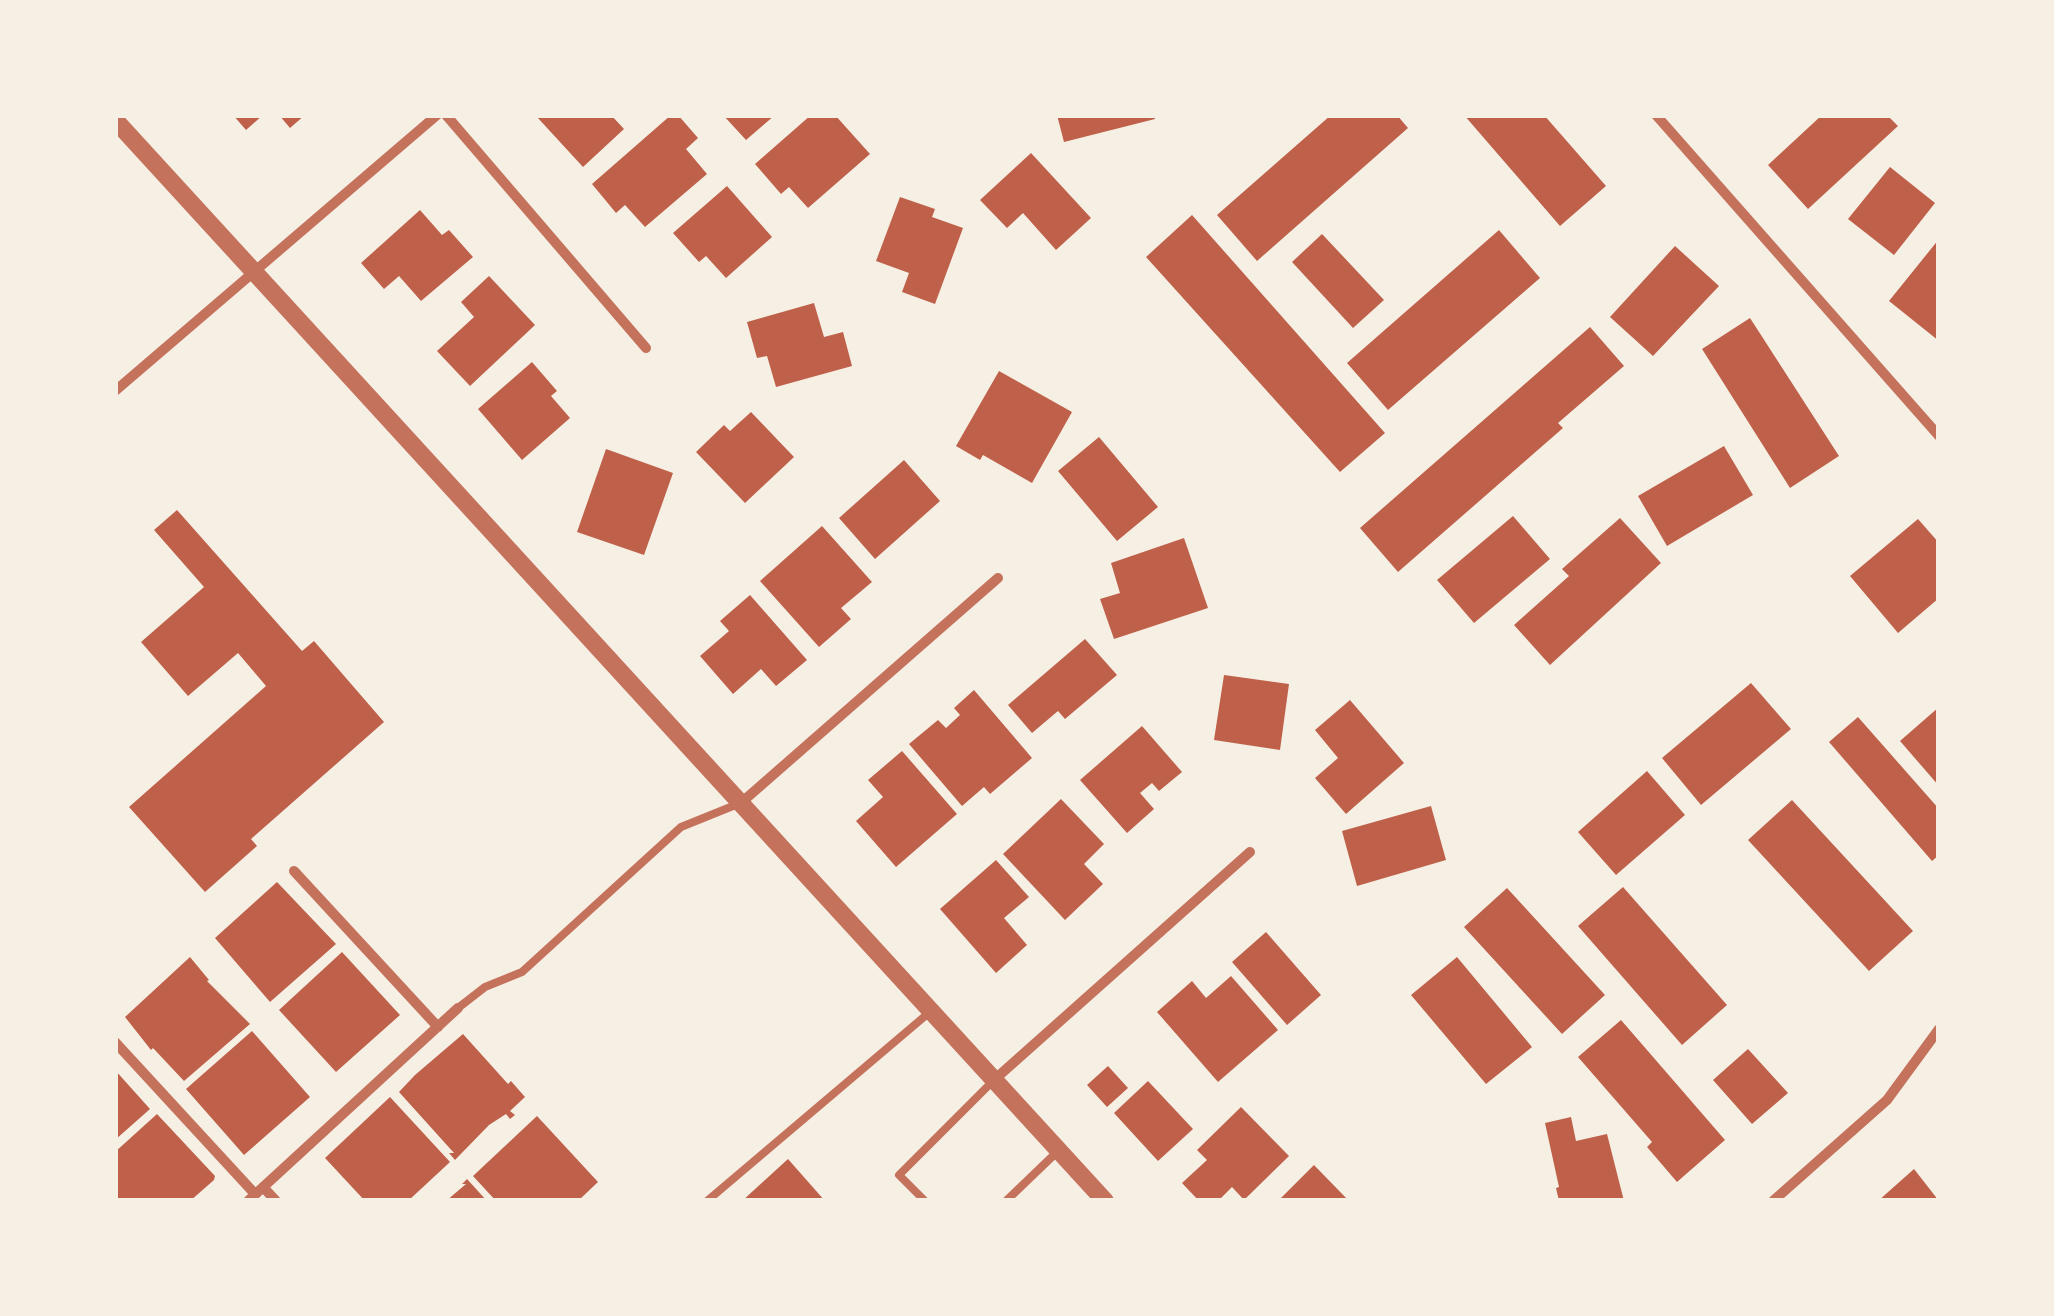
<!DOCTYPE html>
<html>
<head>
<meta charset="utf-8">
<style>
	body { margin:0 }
	#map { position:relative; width:2054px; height:1316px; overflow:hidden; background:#f6efe4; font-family:Montserrat,sans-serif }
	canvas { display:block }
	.frame { position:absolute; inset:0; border:118px solid #f6efe4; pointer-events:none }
</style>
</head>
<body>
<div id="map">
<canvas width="2054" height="1316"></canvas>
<div class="frame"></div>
</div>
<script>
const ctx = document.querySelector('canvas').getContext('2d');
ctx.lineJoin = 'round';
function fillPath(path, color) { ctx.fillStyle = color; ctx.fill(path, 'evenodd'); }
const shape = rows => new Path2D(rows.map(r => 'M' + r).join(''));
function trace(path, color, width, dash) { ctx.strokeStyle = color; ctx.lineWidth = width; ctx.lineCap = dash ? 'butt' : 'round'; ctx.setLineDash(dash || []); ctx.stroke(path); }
fillPath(shape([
	[233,115,263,115,246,130],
	[279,115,305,115,290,128],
	[540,115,611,115,624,129,583,167,537,117],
	[671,115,678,115,698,138,686,149,707,174,645,227,625,205,616,213,592,184],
	[723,115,775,115,746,140],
	[811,115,835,115,870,154,808,208,789,187,781,194,755,164],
	[1057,115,1154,115,1155,119,1064,142],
	[1331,115,1397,115,1408,128,1257,261,1217,215],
	[1464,115,1544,115,1606,186,1560,226],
	[1822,115,1887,115,1898,126,1808,209,1768,165],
	[1031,153,1091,218,1056,250,1023,213,1007,228,980,200],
	[1890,167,1935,203,1894,255,1848,219],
	[727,186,772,237,726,278,706,256,699,262,673,233],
	[900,197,935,209,932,217,963,228,935,304,902,292,909,273,876,261],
	[420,210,442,235,449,230,473,257,421,301,399,276,384,289,361,263],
	[1192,215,1385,433,1340,472,1146,257],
	[1499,230,1540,278,1388,410,1347,363],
	[1322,234,1384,300,1353,328,1292,262],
	[1939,239,1939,341,1889,301],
	[1675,246,1719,286,1653,356,1610,317],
	[489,276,535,325,470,386,437,351,474,317,461,302],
	[814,303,824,337,843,332,852,366,776,387,767,356,757,358,747,322],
	[1750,318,1839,456,1790,488,1702,349],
	[1590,327,1624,366,1558,423,1563,428,1398,572,1360,528],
	[532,362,557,391,551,396,570,418,522,460,478,409],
	[999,371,1072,412,1032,483,983,455,980,460,956,446],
	[751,412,794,457,745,503,696,452,724,425,730,431],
	[1099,437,1158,507,1117,541,1058,471],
	[1724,446,1753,495,1667,546,1638,496],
	[606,449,673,473,644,555,577,532],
	[904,460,940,501,875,559,839,518],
	[177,510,302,651,314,641,384,722,251,839,257,846,205,892,129,807,266,686,238,653,188,696,141,642,204,587,154,530],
	[1513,516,1550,559,1474,623,1437,580],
	[1620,518,1661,563,1550,665,1514,625,1569,576,1562,569],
	[1918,519,1939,543,1939,598,1898,633,1850,576],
	[822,526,872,582,841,608,851,619,819,647,760,581],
	[1184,538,1208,608,1114,639,1100,599,1120,593,1111,563],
	[750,595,807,660,776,686,761,669,733,694,700,656,729,631,720,621],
	[1085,639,1117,675,1065,719,1058,711,1032,733,1008,705],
	[1224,675,1289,684,1280,750,1214,740],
	[1751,683,1791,729,1701,805,1662,758],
	[974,690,1032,758,990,794,984,787,962,806,909,744,938,720,946,728,960,715,954,708],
	[1350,700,1404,763,1346,814,1315,778,1338,758,1315,730],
	[1939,707,1939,786,1900,741],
	[1858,717,1939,809,1939,855,1932,861,1829,742],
	[1142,726,1182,772,1159,791,1152,783,1140,793,1154,809,1127,833,1080,780],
	[902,751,957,814,896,867,856,821,883,797,868,780],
	[1647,771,1685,815,1616,875,1578,832],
	[1061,799,1104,844,1084,864,1103,884,1065,920,1003,854],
	[1792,800,1913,931,1869,971,1748,840],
	[1431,806,1446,860,1357,886,1342,831],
	[996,860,1029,897,1004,918,1027,945,996,973,940,909],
	[277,882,336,944,270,1002,215,938],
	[1623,887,1727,1005,1682,1045,1578,926],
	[1507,888,1605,995,1562,1034,1464,927],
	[1266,932,1321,995,1287,1025,1232,962],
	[342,952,400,1015,336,1072,279,1010],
	[190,957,209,980,207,981,250,1024,184,1081,153,1048,151,1050,125,1017],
	[1457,957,1532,1047,1486,1084,1411,995],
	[1231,976,1278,1030,1218,1082,1157,1012,1192,981,1206,998],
	[1621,1020,1725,1140,1677,1182,1647,1147,1652,1142,1578,1057],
	[252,1031,310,1097,244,1155,186,1089],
	[463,1034,508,1084,511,1081,525,1097,510,1111,515,1115,510,1119,506,1114,489,1125,455,1160,449,1153,454,1153,399,1092,415,1075],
	[1748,1049,1788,1093,1752,1124,1713,1080],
	[1108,1066,1128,1088,1107,1107,1087,1085],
	[115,1070,150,1109,115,1140],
	[1148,1081,1193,1129,1158,1161,1114,1113],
	[390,1097,450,1162,408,1201,365,1201,325,1158],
	[1241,1107,1289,1156,1244,1200,1232,1187,1218,1201,1199,1201,1182,1183,1207,1160,1197,1150],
	[157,1114,215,1176,214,1180,190,1201,121,1201,115,1195,115,1152],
	[537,1116,598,1182,578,1201,496,1201,473,1176],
	[1571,1117,1576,1141,1607,1134,1624,1201,1559,1201,1556,1188,1559,1187,1545,1123],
	[788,1159,825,1201,742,1201],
	[1314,1165,1349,1201,1278,1201],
	[1914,1169,1939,1201,1878,1201],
	[467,1179,487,1201,446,1201,466,1184,462,1184]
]), '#bf614a');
trace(shape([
	[458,1008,485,987,522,972,681,827,738,804],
	[707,1201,931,1011],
	[925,1201,899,1175,994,1080],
	[1006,1201,1057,1152]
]), '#c5725c', 8);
trace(shape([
	[446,115,646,348],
	[1656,115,1939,436],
	[115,391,437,115],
	[742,802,998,578],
	[294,871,438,1027],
	[115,1042,255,1194],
	[994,1080,1250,852],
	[263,1187,276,1201],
	[248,1201,458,1008],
	[1773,1201,1887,1100,1939,1029]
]), '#c5725c', 10);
trace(shape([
	[115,120,1105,1201]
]), '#c5725c', 18);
</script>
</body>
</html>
